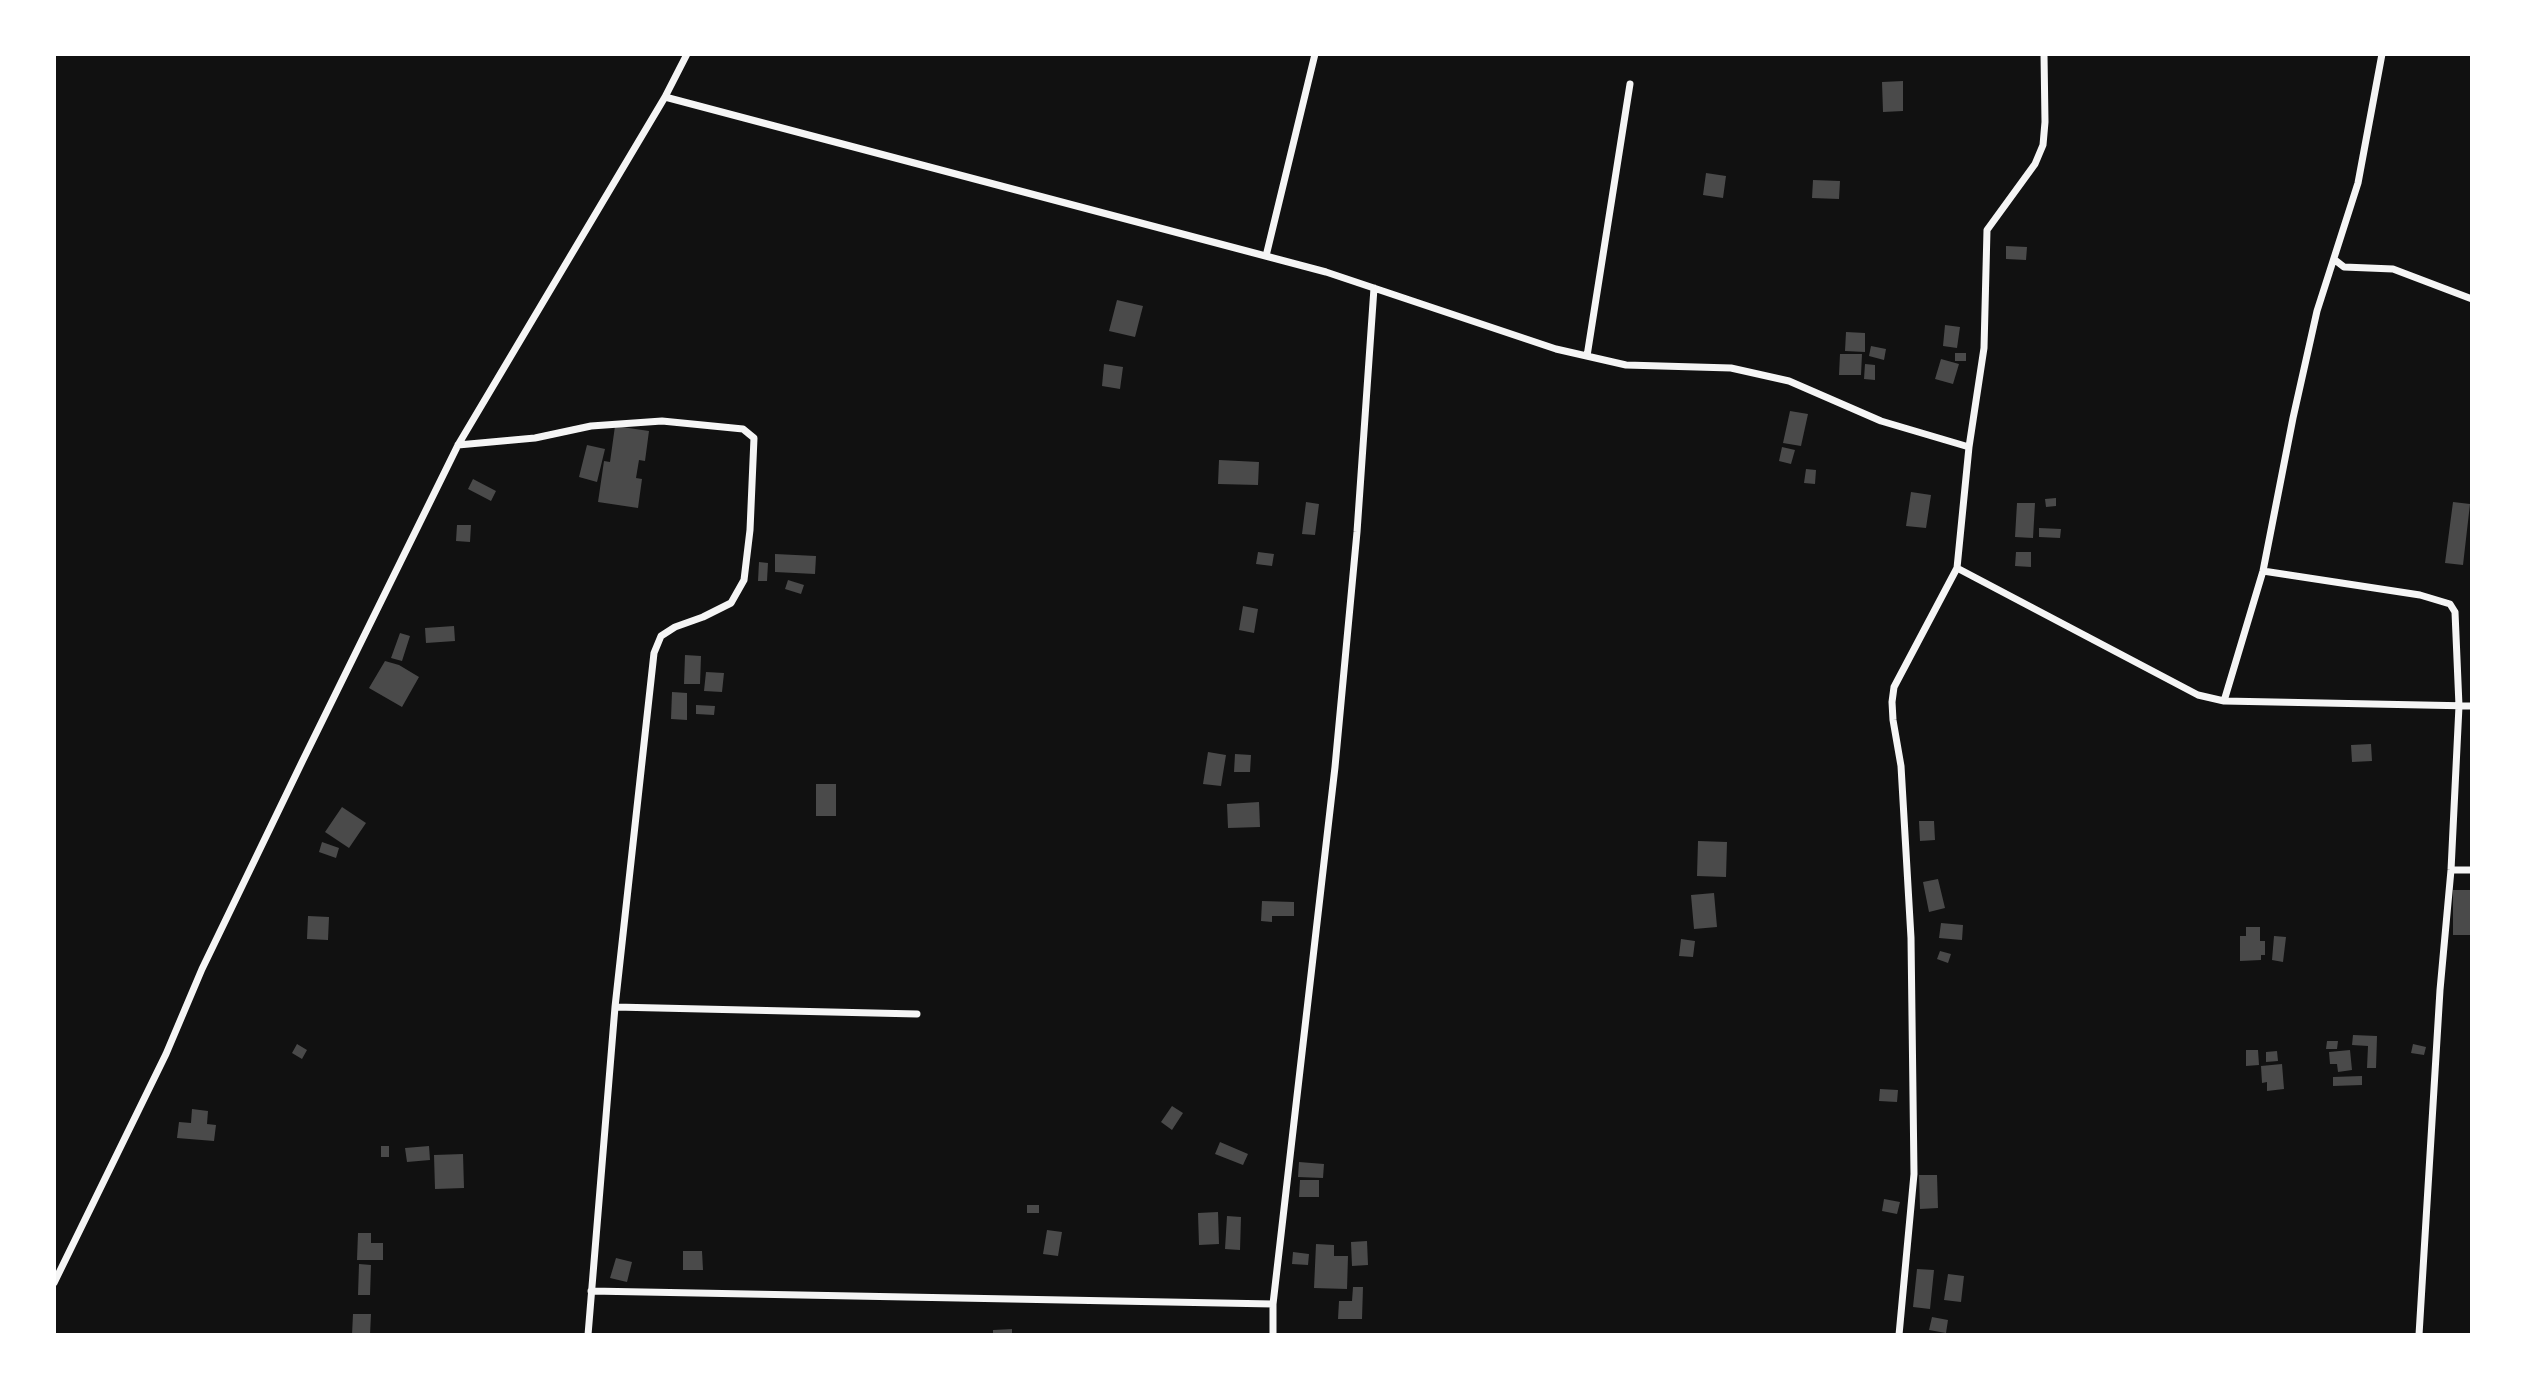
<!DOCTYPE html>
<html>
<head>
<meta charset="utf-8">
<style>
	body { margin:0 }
	#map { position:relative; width:2526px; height:1389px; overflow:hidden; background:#111; font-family:"Open Sans",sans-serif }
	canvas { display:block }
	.frame { position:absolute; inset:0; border:56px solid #fff; pointer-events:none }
</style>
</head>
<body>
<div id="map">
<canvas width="2526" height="1389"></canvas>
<div class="frame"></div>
</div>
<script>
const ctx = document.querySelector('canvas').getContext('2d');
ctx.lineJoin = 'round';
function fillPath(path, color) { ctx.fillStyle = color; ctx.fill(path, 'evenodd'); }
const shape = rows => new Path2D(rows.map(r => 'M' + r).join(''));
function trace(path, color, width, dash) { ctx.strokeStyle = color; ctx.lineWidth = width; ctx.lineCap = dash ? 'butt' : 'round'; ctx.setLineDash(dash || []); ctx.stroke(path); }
fillPath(shape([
	[1903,81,1903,111,1883,112,1882,82],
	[1706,173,1726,176,1723,198,1703,195],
	[1813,180,1840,181,1839,199,1812,198],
	[2006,246,2027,247,2026,260,2006,259],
	[1117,300,1143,306,1135,337,1109,331],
	[1945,325,1960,327,1957,348,1943,346],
	[1846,332,1865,333,1865,352,1845,351],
	[1871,346,1886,349,1884,360,1869,356],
	[1955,353,1966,353,1966,361,1955,361],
	[1840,354,1862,354,1861,375,1839,375],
	[1941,359,1959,364,1953,384,1935,379],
	[1104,364,1123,367,1120,389,1102,386],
	[1865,364,1875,365,1875,380,1864,379],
	[1790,411,1808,414,1801,446,1783,443],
	[615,426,649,431,645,461,639,460,636,478,642,479,638,508,598,502,604,461,610,462],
	[587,445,605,449,597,482,579,477],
	[1782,447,1795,450,1791,464,1779,461],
	[1219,460,1259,462,1258,485,1218,484],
	[1806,469,1816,470,1815,484,1804,483],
	[473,479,496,491,491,501,468,489],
	[1911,492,1931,495,1926,528,1906,526],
	[2056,498,2056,506,2046,507,2045,499],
	[1306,502,1319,504,1315,535,1302,534],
	[2453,502,2470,504,2463,565,2445,563],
	[2017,503,2035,503,2033,538,2015,537],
	[457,525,471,525,470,542,456,541],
	[2039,528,2061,529,2060,538,2039,537],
	[1258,552,1274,554,1272,566,1256,564],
	[2016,552,2031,552,2031,567,2015,566],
	[775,554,816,556,815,574,775,572],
	[759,562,768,563,767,581,758,581],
	[788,580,804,585,801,594,785,589],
	[1243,606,1258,609,1254,633,1239,630],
	[454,626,455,641,426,643,425,628],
	[400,633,410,636,402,661,391,658],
	[685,655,701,656,700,684,684,684],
	[385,661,399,665,419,677,402,707,369,688],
	[706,672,724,673,722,692,704,691],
	[672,692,687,693,687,720,671,719],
	[696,705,715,706,714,715,696,714],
	[2371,744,2372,761,2352,762,2351,745],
	[1208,752,1226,755,1221,786,1203,784],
	[1235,754,1251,755,1250,772,1234,772],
	[816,784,836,784,836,816,816,816],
	[1259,802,1260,827,1228,828,1227,804],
	[342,807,366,823,349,848,325,832],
	[1919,821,1934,821,1935,840,1920,841],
	[1698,841,1727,842,1726,877,1697,876],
	[322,842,339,848,336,858,319,852],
	[1938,879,1945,908,1929,912,1923,882],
	[2453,890,2472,890,2472,935,2453,935],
	[1714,893,1717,927,1694,929,1691,895],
	[1262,901,1294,902,1294,916,1272,916,1272,922,1261,921],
	[308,916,329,917,328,940,307,939],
	[1941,923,1963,925,1962,940,1939,938],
	[2246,927,2260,927,2260,941,2265,941,2265,955,2261,955,2261,960,2240,961,2240,936,2246,936],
	[2274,936,2286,937,2283,962,2272,960],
	[1681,939,1695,941,1693,957,1679,956],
	[1940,951,1951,954,1948,963,1937,959],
	[2353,1035,2377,1036,2376,1068,2367,1068,2368,1046,2352,1045],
	[2327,1041,2338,1041,2337,1049,2326,1049],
	[297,1044,307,1050,302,1059,292,1053],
	[2413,1044,2426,1047,2424,1055,2411,1053],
	[2246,1050,2258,1050,2259,1065,2246,1066],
	[2350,1050,2352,1070,2338,1072,2337,1064,2330,1064,2329,1052],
	[2277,1051,2278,1061,2266,1062,2266,1052],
	[2282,1064,2284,1089,2267,1091,2267,1082,2262,1083,2261,1066],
	[2362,1076,2362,1085,2333,1086,2333,1077],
	[1880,1089,1898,1090,1897,1102,1879,1101],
	[1172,1106,1183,1113,1172,1130,1161,1122],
	[192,1109,208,1111,207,1124,216,1125,214,1141,177,1138,179,1122,191,1123],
	[1220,1142,1248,1154,1243,1165,1215,1154],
	[381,1146,389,1146,389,1157,381,1157],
	[429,1146,430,1160,407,1162,405,1148],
	[463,1154,464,1188,435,1189,434,1155],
	[1299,1162,1324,1164,1323,1178,1298,1177],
	[1919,1175,1937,1175,1938,1208,1920,1209],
	[1300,1180,1319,1180,1319,1197,1299,1197],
	[1884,1199,1900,1202,1897,1214,1882,1211],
	[1027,1205,1039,1205,1039,1213,1027,1213],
	[1218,1212,1219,1244,1199,1245,1198,1213],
	[1227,1216,1241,1217,1240,1250,1225,1249],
	[1047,1230,1062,1232,1058,1256,1043,1254],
	[358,1233,371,1233,371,1243,383,1243,383,1260,357,1260],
	[1367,1241,1368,1265,1352,1266,1351,1242],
	[1316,1244,1334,1245,1334,1256,1348,1256,1347,1289,1314,1288],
	[683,1251,702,1251,703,1270,683,1270],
	[1293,1252,1309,1254,1308,1265,1292,1264],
	[616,1258,632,1262,627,1282,610,1278],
	[359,1264,371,1265,370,1295,358,1295],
	[1917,1269,1934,1270,1930,1309,1913,1307],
	[1948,1274,1964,1276,1961,1302,1944,1300],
	[1353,1287,1363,1287,1362,1319,1338,1319,1339,1301,1352,1301],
	[353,1314,371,1314,370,1335,352,1335],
	[1932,1317,1948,1320,1946,1333,1929,1330],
	[1012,1329,1012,1335,993,1335,993,1330]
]), '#4a4a4a');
trace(shape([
	[665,97,1326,272,1556,349,1626,365,1731,368,1789,381,1881,421,1969,447],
	[1266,256,1315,54],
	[2335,260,2344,267,2393,269,2472,299],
	[1587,356,1630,84],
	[458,445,535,438,591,426,662,421,743,429,754,438,750,530,744,580,731,603,703,617,675,627,661,636,654,653,615,1007,588,1335],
	[1957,568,2198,695,2224,701,2472,706],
	[2263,571,2420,595,2450,604,2455,612,2459,706,2451,870,2440,990,2419,1335],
	[2224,701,2263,571,2293,418,2317,311,2358,183,2382,54],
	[2451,870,2472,870],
	[615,1007,917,1014],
	[54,1283,166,1054,202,969,302,762,458,445,665,97,687,54],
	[591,1291,1273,1304],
	[1273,1335,1273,1304,1335,767,1357,532,1374,288],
	[1899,1335,1914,1174,1911,938,1901,766,1893,720,1892,702,1894,687,1957,568,1969,447,1984,348,1987,230,2035,164,2043,145,2045,122,2044,54]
]), '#f5f5f5', 7);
</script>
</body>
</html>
